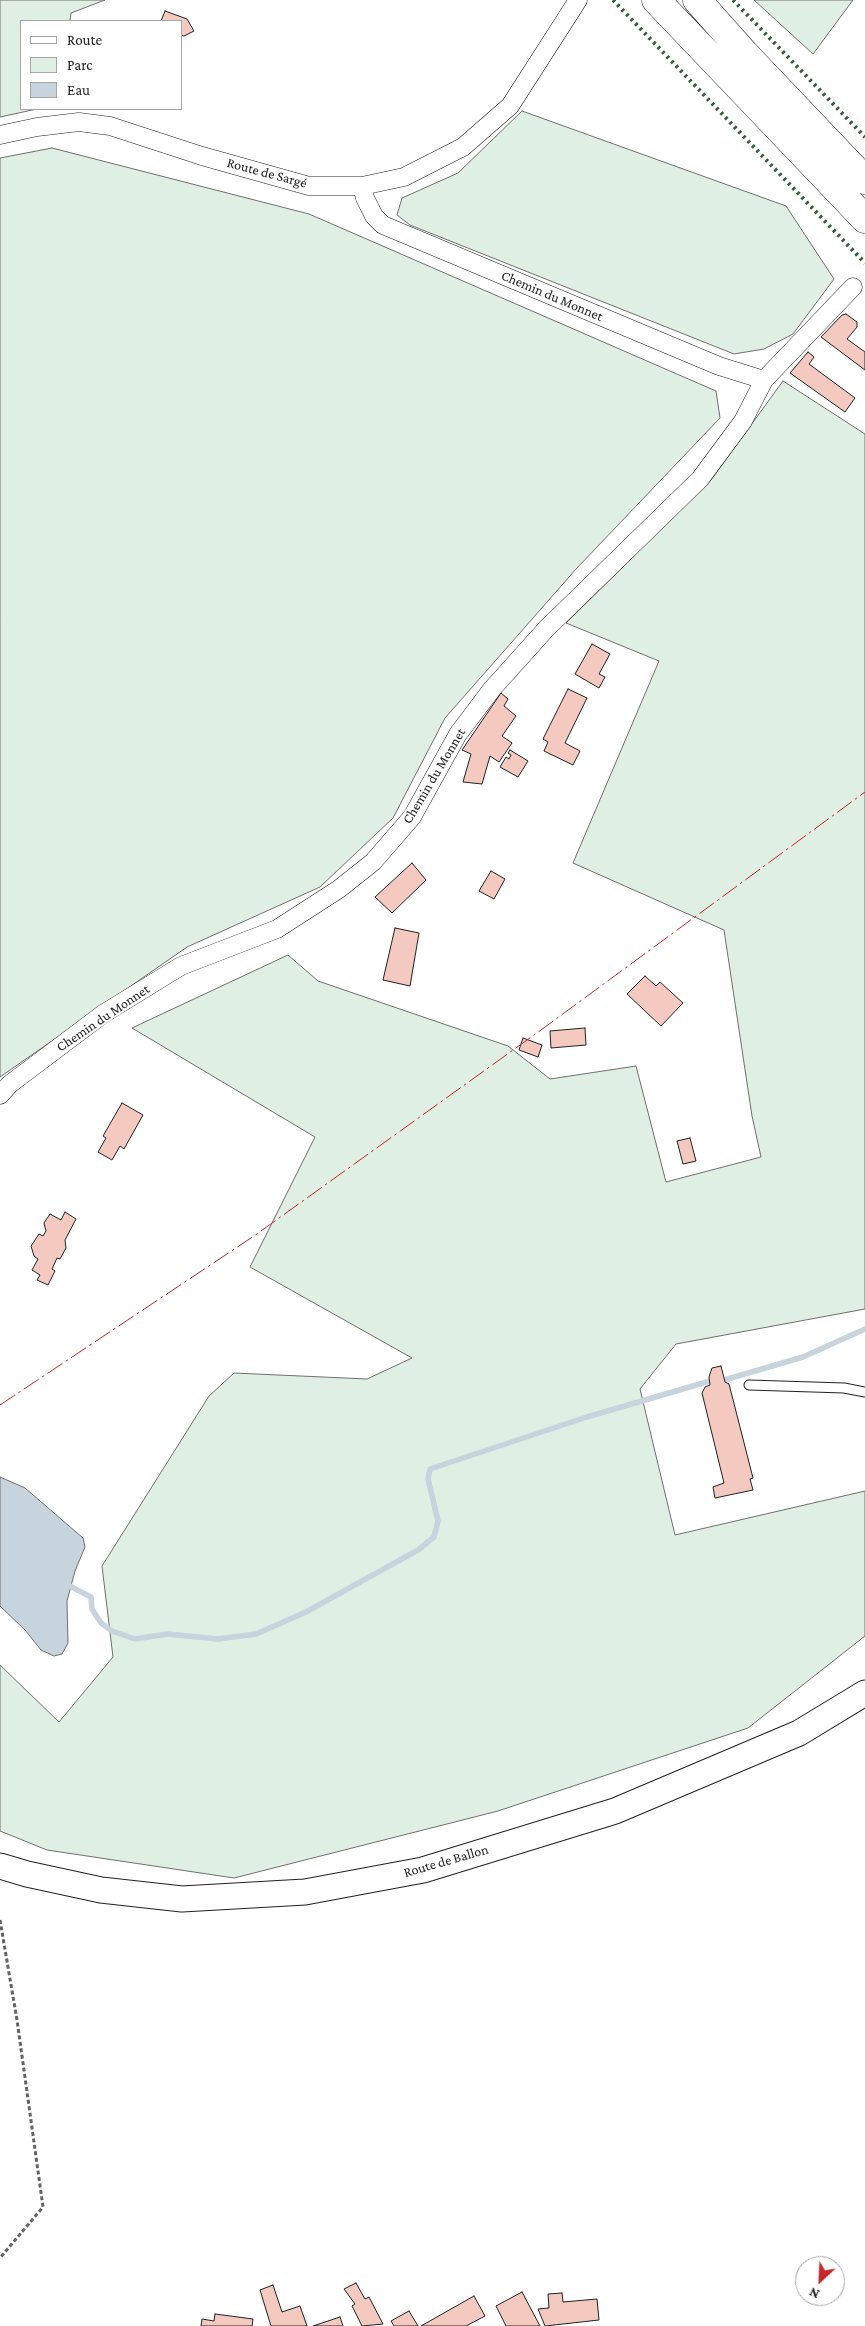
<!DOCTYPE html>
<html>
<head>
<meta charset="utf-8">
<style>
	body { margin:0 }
	#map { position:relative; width:865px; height:2326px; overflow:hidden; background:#fff; font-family:"Crimson Pro",serif }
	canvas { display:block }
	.legend { position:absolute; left:20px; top:20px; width:162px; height:90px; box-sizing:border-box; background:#fff; border:1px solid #a7a7a7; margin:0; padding:6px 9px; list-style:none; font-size:15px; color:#222 }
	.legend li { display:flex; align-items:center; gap:10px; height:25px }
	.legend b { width:25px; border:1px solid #a7a7a7 }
	.north { position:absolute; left:795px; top:2256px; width:50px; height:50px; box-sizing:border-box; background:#fff; border:1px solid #a7a7a7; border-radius:50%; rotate:205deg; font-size:14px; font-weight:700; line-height:20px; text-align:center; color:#222 }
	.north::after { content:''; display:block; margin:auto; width:18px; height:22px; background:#c62828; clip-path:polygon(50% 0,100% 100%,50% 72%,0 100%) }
</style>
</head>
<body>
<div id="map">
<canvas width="865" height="2326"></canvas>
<ul class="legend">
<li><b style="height:6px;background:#fff"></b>Route</li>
<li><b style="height:14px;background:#e0efe3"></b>Parc</li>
<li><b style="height:14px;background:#c7d3dd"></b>Eau</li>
</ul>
<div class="north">N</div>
</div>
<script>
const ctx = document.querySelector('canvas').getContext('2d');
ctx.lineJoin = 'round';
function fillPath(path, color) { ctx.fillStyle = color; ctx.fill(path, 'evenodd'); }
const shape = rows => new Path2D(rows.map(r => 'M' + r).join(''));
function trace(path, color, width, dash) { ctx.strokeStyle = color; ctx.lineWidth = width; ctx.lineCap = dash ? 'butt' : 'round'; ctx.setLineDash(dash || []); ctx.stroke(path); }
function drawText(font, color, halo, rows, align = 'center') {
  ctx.font = font + ' "Crimson Pro",serif'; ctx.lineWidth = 4; ctx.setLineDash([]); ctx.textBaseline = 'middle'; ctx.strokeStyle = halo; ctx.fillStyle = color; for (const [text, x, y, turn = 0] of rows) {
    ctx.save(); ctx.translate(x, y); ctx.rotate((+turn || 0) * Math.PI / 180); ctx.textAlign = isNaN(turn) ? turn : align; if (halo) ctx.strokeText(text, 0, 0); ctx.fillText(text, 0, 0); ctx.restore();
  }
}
const green = shape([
	[0,0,105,0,71,13,70,21,21,21,21,109,37,109,0,117,0,0],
	[754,0,853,0,813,54,754,0],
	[522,111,786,206,834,279,793,334,764,349,734,354,410,225,397,215,402,198,458,173,522,111],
	[52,148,309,214,716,391,720,418,577,568,445,718,393,818,320,887,187,947,0,1077,0,158,52,148],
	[783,381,865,434,865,1309,676,1344,640,1389,675,1535,865,1491,865,1636,748,1728,498,1811,234,1878,47,1850,0,1831,0,1665,59,1722,113,1657,102,1566,209,1396,234,1373,367,1379,412,1358,250,1267,315,1137,132,1028,288,955,318,981,508,1046,550,1079,636,1066,666,1182,761,1157,752,1116,724,930,573,863,659,661,566,623,711,480,783,381]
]);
fillPath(green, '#e0efe3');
trace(green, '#6f6f6f', 1);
const water = shape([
	[0,1477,25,1488,83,1538,85,1547,75,1571,67,1601,68,1643,62,1654,54,1656,41,1650,25,1630,0,1606,0,1477]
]);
fillPath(water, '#c7d3dd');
trace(water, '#6f6f6f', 1);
trace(shape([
	[64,1583,91,1597,92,1609,101,1623,112,1631,135,1639,167,1634,218,1639,256,1634,306,1612,418,1550,434,1537,438,1521,428,1479,430,1469,587,1417,710,1381,724,1380,803,1357,865,1329]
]), '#c7d3dd', 5.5);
const building = shape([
	[165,11,187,19,194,31,184,36,181,35,181,21,161,21,165,11],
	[846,314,857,322,857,327,847,339,865,352,865,370,821,337,842,315,846,314],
	[808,352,814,357,809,364,855,398,845,412,790,373,808,352],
	[592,644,610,654,599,674,605,677,599,688,575,674,592,644],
	[568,689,587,698,565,743,580,751,573,765,544,751,548,742,543,739,568,689],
	[501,693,508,699,504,706,516,716,502,736,512,743,499,762,490,756,482,784,463,782,471,754,462,750,501,693],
	[510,750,528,761,518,777,500,767,506,757,509,759,511,755,508,753,510,750],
	[412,863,426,880,392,913,375,897,412,863],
	[491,871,505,879,494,899,479,891,491,871],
	[395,928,419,933,410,986,383,980,395,928],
	[645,976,656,986,660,982,683,1003,661,1026,627,994,645,976],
	[585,1028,586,1045,551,1048,550,1031,585,1028],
	[523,1038,542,1045,538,1057,519,1050,523,1038],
	[122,1103,143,1115,124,1149,120,1146,112,1160,98,1152,106,1138,103,1136,122,1103],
	[690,1138,696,1161,683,1164,677,1141,690,1138],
	[65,1212,76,1219,65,1240,66,1248,60,1259,57,1258,52,1269,55,1271,48,1285,37,1280,40,1275,32,1270,38,1259,34,1256,31,1246,39,1234,43,1236,46,1231,44,1223,50,1214,61,1220,65,1212],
	[721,1366,725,1382,729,1384,753,1478,750,1479,753,1490,715,1498,713,1487,724,1483,702,1393,705,1387,710,1385,709,1377,712,1368,721,1366],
	[356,2283,365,2299,369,2297,383,2324,362,2326,352,2306,355,2304,344,2289,356,2283],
	[273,2285,282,2312,300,2306,307,2326,271,2326,260,2290,273,2285],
	[522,2292,540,2326,506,2326,496,2306,522,2292],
	[562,2293,563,2302,597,2299,599,2320,545,2326,538,2309,549,2308,548,2294,562,2293],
	[474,2296,485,2316,466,2326,421,2326,474,2296],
	[409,2311,418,2326,394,2326,391,2321,409,2311],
	[215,2314,253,2319,252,2326,201,2326,202,2319,214,2321,215,2314],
	[340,2317,343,2326,313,2326,340,2317]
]);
fillPath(building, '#f3c9c0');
trace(building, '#222', 1);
const service = shape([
	[749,1385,844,1388,865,1392]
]);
const minor = shape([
	[0,135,37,127,79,122,110,126,202,156,309,186,362,186,404,177,463,147,510,106,578,0],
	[362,186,365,198,374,216,383,225,719,366,764,380],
	[0,1095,10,1084,103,1014,181,966,277,929,339,889,373,862,412,817,458,734,492,689,546,629,700,479,743,421,764,380,853,287]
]);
const secondary = shape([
	[0,1866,27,1874,101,1890,182,1899,305,1892,423,1870,615,1811,799,1733,865,1693]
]);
const trunk = shape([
	[656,0,865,219],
	[697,0,745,54,865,180]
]);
trace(service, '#222', 11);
trace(minor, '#222', 19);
trace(secondary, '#222', 27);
trace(trunk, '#222', 29);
trace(shape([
	[0,1920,17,2020,43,2207,0,2258]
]), '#646464', 3, [4, 2.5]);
trace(service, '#fff', 9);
trace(minor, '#fff', 18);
trace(secondary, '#fff', 25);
trace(trunk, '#fff', 28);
trace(shape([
	[613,0,865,263],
	[733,0,865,137]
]), '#2f5e38', 4, [2.5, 4]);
trace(shape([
	[0,1405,254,1236,541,1030,865,792]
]), '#c62828', 1, [18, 4, 2.5, 4]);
drawText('14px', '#222', '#fff', [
	["Route de Sargé",267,173,15],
	["Chemin du Monnet",552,296,23],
	["Chemin du Monnet",434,776,-59],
	["Chemin du Monnet",103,1018,-34],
	["Route de Ballon",446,1861,-16]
]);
</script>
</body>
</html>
